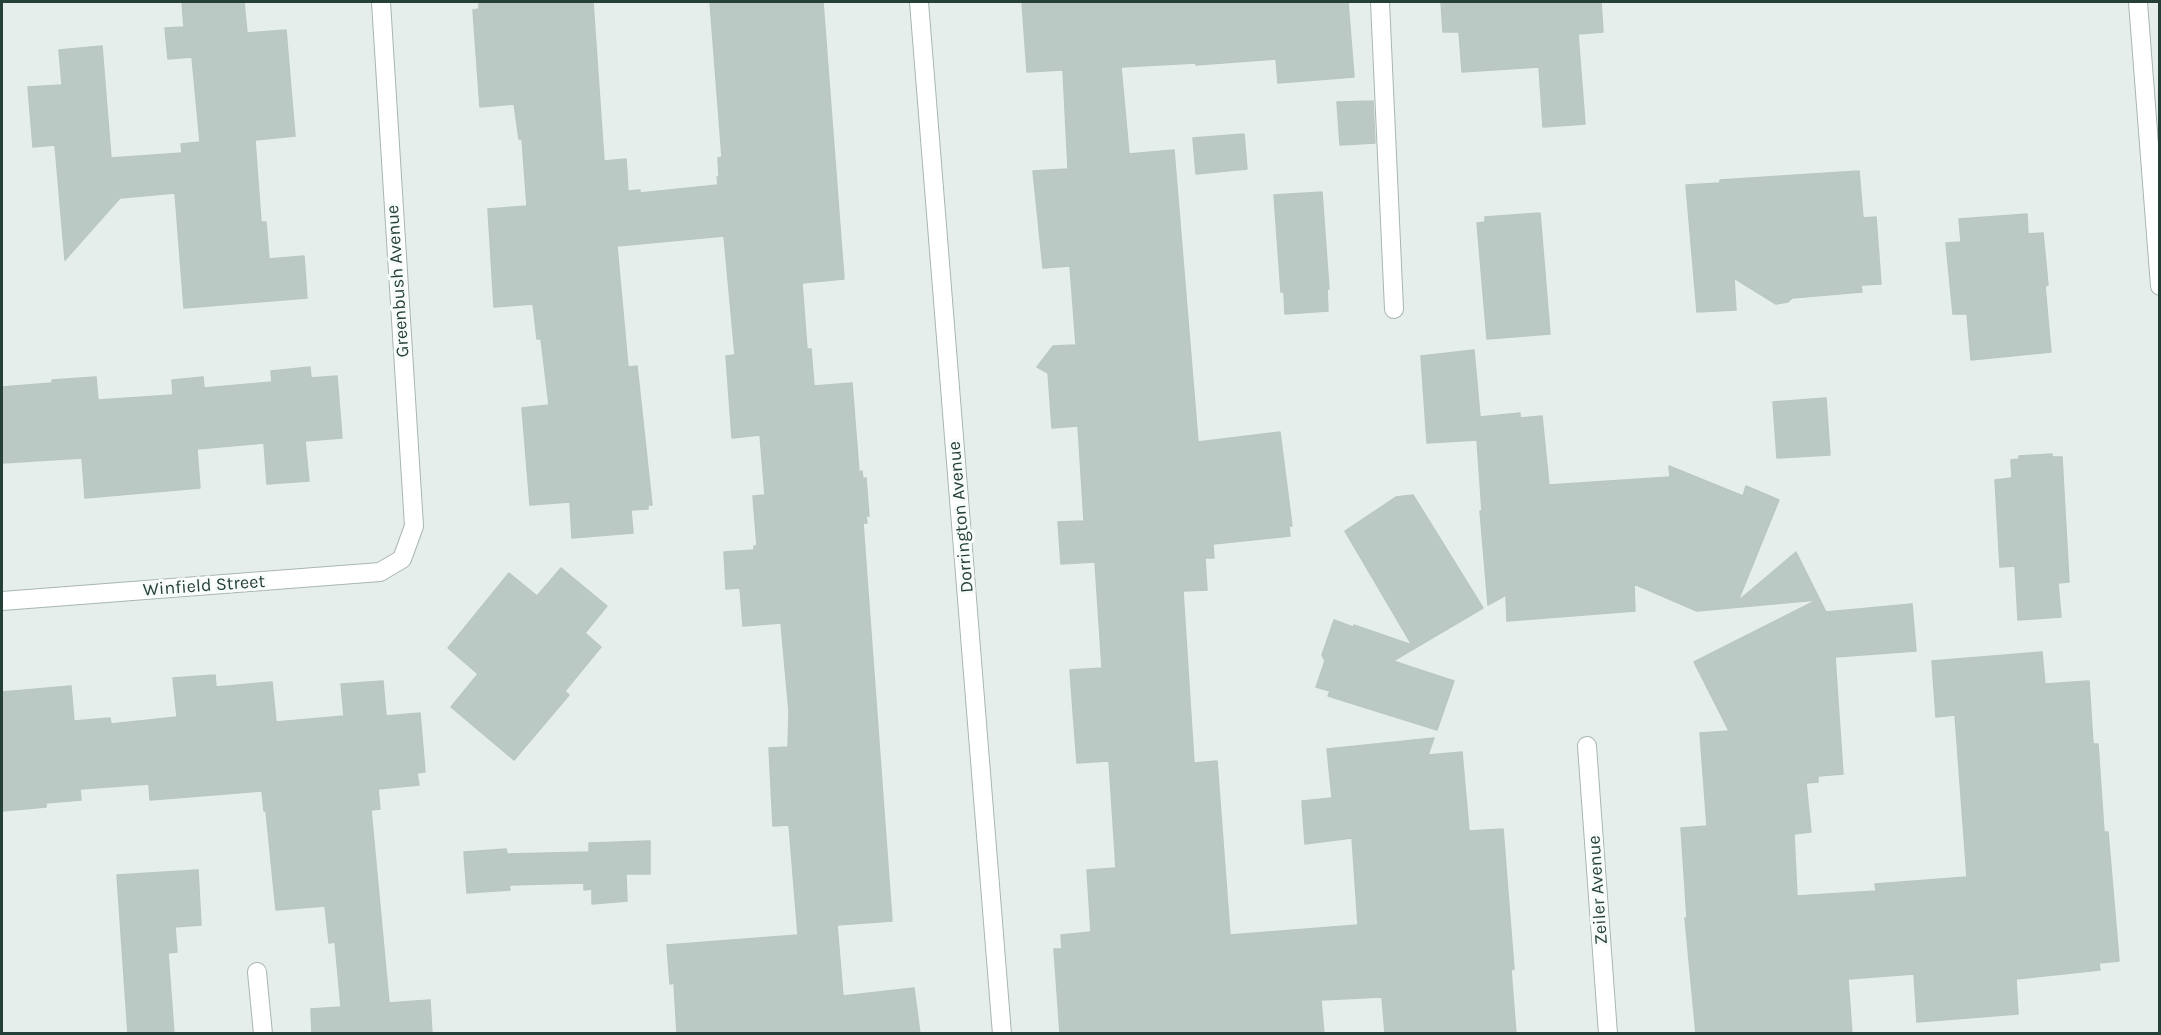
<!DOCTYPE html>
<html>
<head>
<meta charset="utf-8">
<style>
	body { margin:0 }
	#map { position:relative; width:2161px; height:1035px; overflow:hidden; background:#e6eeeb; font-family:Karla,sans-serif }
	canvas { display:block }
	.frame { position:absolute; inset:0; border:3px solid #254039; pointer-events:none }
</style>
</head>
<body>
<div id="map">
<canvas width="2161" height="1035"></canvas>
<div class="frame"></div>
</div>
<script>
const ctx = document.querySelector('canvas').getContext('2d');
ctx.lineJoin = 'round';
function fillPath(path, color) { ctx.fillStyle = color; ctx.fill(path, 'evenodd'); }
const shape = rows => new Path2D(rows.map(r => 'M' + r).join(''));
function trace(path, color, width, dash) { ctx.strokeStyle = color; ctx.lineWidth = width; ctx.lineCap = dash ? 'butt' : 'round'; ctx.setLineDash(dash || []); ctx.stroke(path); }
function drawText(font, color, halo, rows, align = 'center') {
  ctx.font = font + ' Karla,sans-serif'; ctx.lineWidth = 6; ctx.setLineDash([]); ctx.textBaseline = 'middle'; ctx.strokeStyle = halo; ctx.fillStyle = color; for (const [text, x, y, turn = 0] of rows) {
    ctx.save(); ctx.translate(x, y); ctx.rotate((+turn || 0) * Math.PI / 180); ctx.textAlign = isNaN(turn) ? turn : align; if (halo) ctx.strokeText(text, 0, 0); ctx.fillText(text, 0, 0); ctx.restore();
  }
}
const building = shape([
	[182,2,244,2,247,33,286,30,295,136,255,140,261,222,266,222,269,259,304,256,307,298,184,308,175,193,120,198,65,260,55,145,33,147,28,87,62,85,59,50,102,46,111,158,182,153,181,144,200,142,192,57,168,59,165,28,184,27,182,2],
	[479,2,593,2,604,161,626,159,628,191,640,190,640,193,718,185,717,177,719,177,718,158,722,157,710,2,823,2,844,279,802,283,807,349,811,349,814,386,852,383,859,472,862,471,863,479,866,478,869,516,866,516,867,523,863,523,892,921,837,925,843,996,914,988,920,1034,677,1034,674,983,670,984,667,945,798,935,789,825,773,826,769,748,788,747,789,712,781,623,743,626,740,588,726,589,724,552,754,550,754,546,757,546,753,496,765,495,760,435,732,438,726,356,735,355,724,236,617,246,628,367,637,366,652,505,648,505,648,509,631,510,633,533,572,538,570,502,530,505,522,408,549,405,541,339,537,339,533,304,494,307,488,209,527,206,522,139,519,139,514,104,480,107,473,10,479,9,479,2],
	[1022,2,1348,2,1354,77,1278,83,1276,59,1196,65,1196,63,1121,67,1129,154,1174,150,1198,442,1280,432,1292,526,1289,526,1290,536,1213,544,1214,558,1205,558,1207,590,1183,591,1194,763,1217,761,1230,935,1358,925,1352,838,1305,844,1302,801,1332,798,1327,749,1434,738,1428,755,1462,752,1469,831,1503,829,1514,969,1511,970,1516,1034,1385,1034,1382,997,1321,1000,1324,1034,1060,1034,1054,949,1062,949,1061,935,1091,932,1087,870,1116,868,1109,761,1077,763,1073,711,1070,670,1102,668,1095,562,1061,564,1058,522,1084,521,1078,426,1052,428,1048,373,1037,367,1053,346,1076,345,1070,266,1043,268,1033,171,1068,169,1063,70,1027,72,1022,2],
	[1441,2,1601,2,1603,32,1578,34,1585,124,1543,127,1539,67,1462,72,1459,32,1443,32,1441,2],
	[1373,101,1375,143,1340,145,1337,102,1373,101],
	[1244,134,1247,169,1196,174,1193,138,1244,134],
	[1859,171,1863,218,1876,217,1881,284,1861,285,1862,292,1792,298,1788,302,1776,304,1734,278,1736,310,1697,312,1686,185,1720,183,1720,180,1859,171],
	[1322,192,1329,289,1327,289,1328,311,1285,314,1284,292,1281,292,1274,195,1322,192],
	[1540,213,1550,334,1487,339,1477,223,1485,222,1485,217,1540,213],
	[2027,214,2028,234,2043,233,2048,285,2045,286,2051,352,1971,360,1967,314,1953,314,1946,243,1961,242,1959,219,2027,214],
	[1474,350,1480,417,1520,413,1520,418,1542,416,1549,485,1670,477,1669,466,1743,496,1746,486,1779,500,1738,601,1796,552,1826,612,1912,604,1916,651,1835,657,1843,774,1818,776,1818,782,1806,783,1811,832,1794,834,1797,896,1876,891,1875,884,1967,877,1955,715,1936,717,1932,661,2042,652,2045,684,2089,681,2093,744,2098,744,2104,832,2108,832,2119,961,2099,963,2100,970,2016,979,2018,1014,1917,1022,1914,974,1848,979,1852,1034,1696,1034,1685,918,1687,918,1681,828,1707,826,1700,733,1729,731,1694,662,1817,600,1697,611,1634,584,1635,611,1507,621,1506,595,1488,605,1480,511,1482,511,1477,440,1427,443,1421,356,1474,350],
	[310,367,311,378,337,376,342,438,305,441,309,481,267,484,264,443,197,449,200,488,85,498,82,458,2,463,2,387,52,383,52,380,96,377,98,400,173,395,172,380,203,377,204,388,272,382,271,371,310,367],
	[1826,398,1830,455,1777,458,1773,402,1826,398],
	[2052,454,2052,457,2062,457,2069,582,2058,583,2061,617,2018,620,2015,566,2000,567,1995,480,2012,478,2011,460,2019,459,2019,456,2052,454],
	[1413,495,1483,608,1393,661,1454,681,1437,730,1328,696,1330,691,1316,687,1325,661,1322,655,1334,620,1353,627,1354,625,1412,645,1345,531,1396,497,1413,495],
	[561,568,607,606,585,633,601,647,565,691,569,695,514,760,451,707,478,674,448,648,509,573,537,596,561,568],
	[215,675,216,687,272,682,276,722,344,716,341,684,383,681,386,716,420,713,425,772,417,773,419,785,378,789,380,809,371,810,389,1003,430,1000,432,1034,312,1034,311,1009,341,1007,335,942,329,943,325,906,276,910,266,811,264,811,262,791,150,800,149,784,80,789,81,800,46,803,46,807,2,811,2,692,71,686,74,721,110,718,111,724,177,717,173,678,215,675],
	[650,841,650,874,626,874,627,901,592,904,592,889,584,890,584,883,509,885,510,890,467,893,464,852,506,849,507,854,589,852,589,843,650,841],
	[198,870,201,925,175,927,177,952,168,953,174,1034,128,1034,117,875,198,870]
]);
fillPath(building, '#bbc9c4');
trace(building, '#b9c8c1', 1.5);
const minor = shape([
	[919,2,1002,1034],
	[1380,2,1394,309],
	[2138,2,2160,286],
	[2,601,380,572,402,559,414,526,381,2],
	[1587,746,1608,1034],
	[257,972,263,1034]
]);
trace(minor, '#a8b6b2', 20);
trace(minor, '#fff', 18);
drawText('18px', '#254039', '#f7fbf9', [
	["Greenbush Avenue",398,281,-94],
	["Dorrington Avenue",961,517,-95],
	["Winfield Street",204,586,-4],
	["Zeiler Avenue",1598,890,-94]
]);
</script>
</body>
</html>
